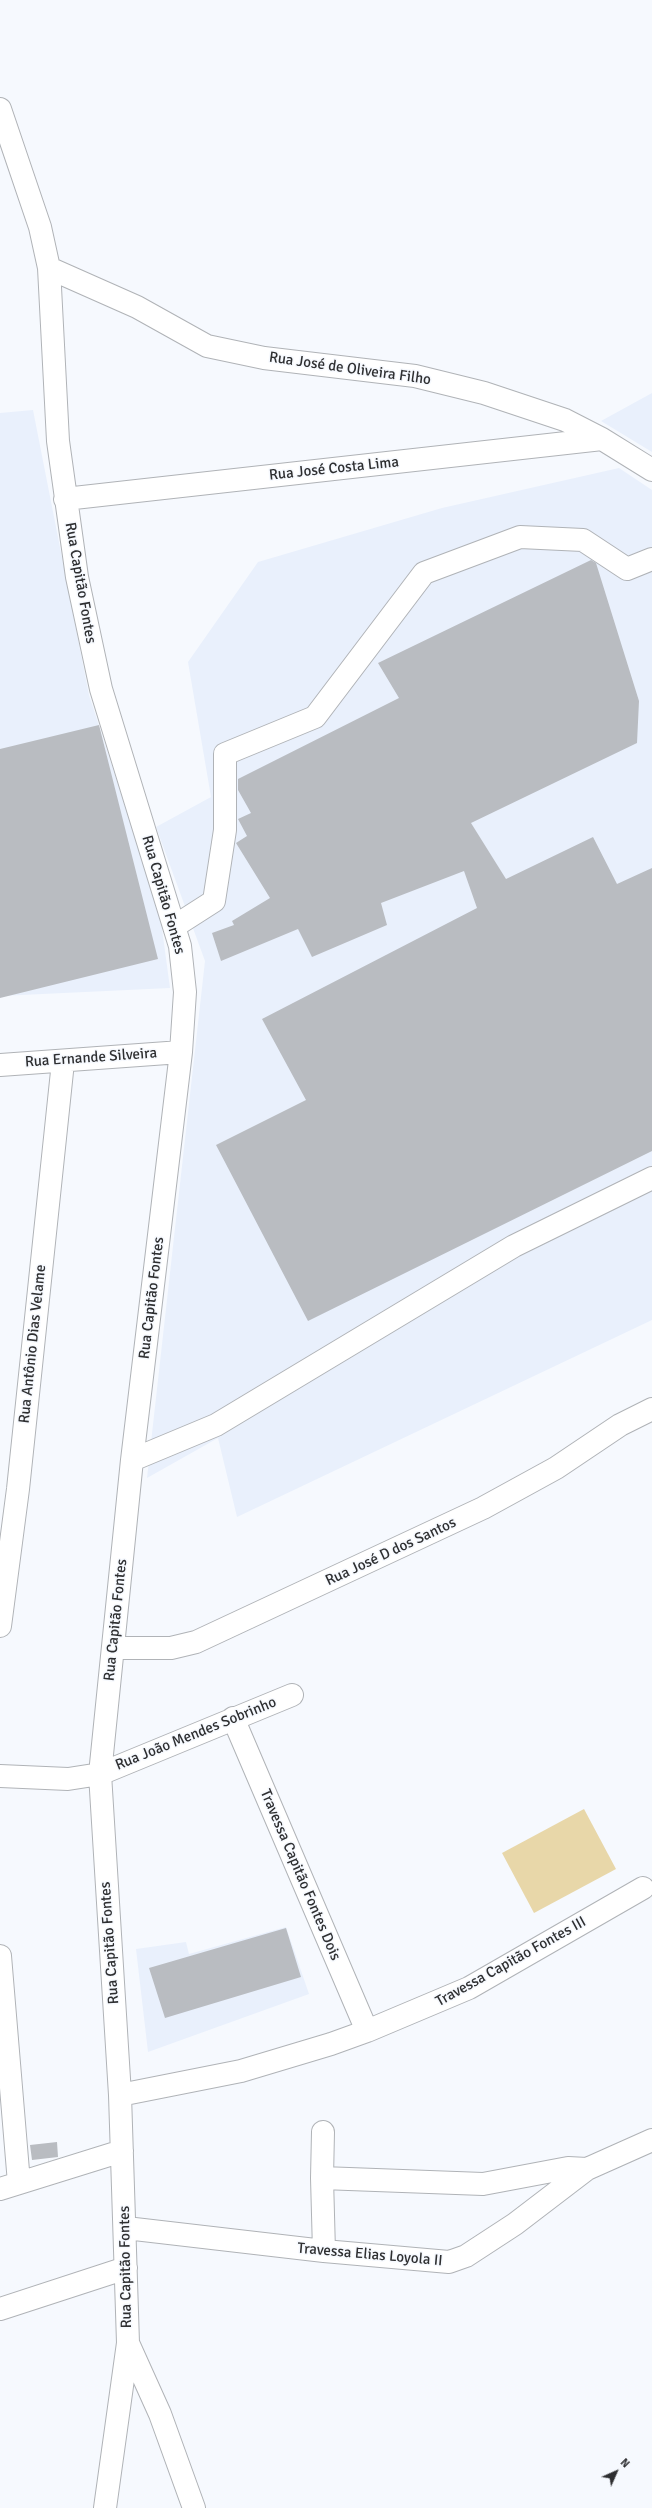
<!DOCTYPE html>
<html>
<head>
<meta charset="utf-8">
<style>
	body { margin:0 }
	#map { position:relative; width:652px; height:2508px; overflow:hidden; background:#f6f9fe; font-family:Signika,sans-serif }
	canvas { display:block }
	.north { position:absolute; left:596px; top:2452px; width:40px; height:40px; -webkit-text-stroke:3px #f6f9fe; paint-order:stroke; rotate:45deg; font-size:11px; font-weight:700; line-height:16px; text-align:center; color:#2e2f31 }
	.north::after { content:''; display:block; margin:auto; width:14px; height:18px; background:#2e2f31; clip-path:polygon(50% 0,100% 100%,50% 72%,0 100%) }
</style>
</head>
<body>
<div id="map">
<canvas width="652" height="2508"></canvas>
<div class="north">N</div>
</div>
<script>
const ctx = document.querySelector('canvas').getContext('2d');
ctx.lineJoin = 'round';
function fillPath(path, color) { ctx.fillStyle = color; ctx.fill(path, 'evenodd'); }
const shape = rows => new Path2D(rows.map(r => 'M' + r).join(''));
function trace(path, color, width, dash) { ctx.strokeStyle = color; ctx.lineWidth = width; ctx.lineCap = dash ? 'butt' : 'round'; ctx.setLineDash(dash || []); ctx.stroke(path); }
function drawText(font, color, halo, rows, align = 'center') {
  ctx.font = font + ' Signika,sans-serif'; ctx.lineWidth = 3; ctx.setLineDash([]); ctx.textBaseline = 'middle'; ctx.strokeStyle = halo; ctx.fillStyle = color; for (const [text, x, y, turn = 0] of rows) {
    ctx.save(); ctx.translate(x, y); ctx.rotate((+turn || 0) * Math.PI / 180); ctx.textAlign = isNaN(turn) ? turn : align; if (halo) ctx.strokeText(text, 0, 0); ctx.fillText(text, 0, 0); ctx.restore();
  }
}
fillPath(shape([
	[652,393,652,452,601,421],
	[33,410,89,695,160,914,170,988,0,996,0,413],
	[619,468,652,490,652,1320,237,1517,218,1438,147,1478,205,961,156,827,211,797,188,662,258,562,442,508],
	[286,1927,309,1994,148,2052,136,1949,186,1942,189,1954]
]), '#e9f0fc');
fillPath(shape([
	[584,1809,616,1869,534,1913,502,1853]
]), '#e8d7a9');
fillPath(shape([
	[591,560,596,563,639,701,637,743,471,823,506,879,593,837,617,884,652,868,652,1151,308,1321,216,1145,306,1100,262,1019,477,908,464,871,381,903,387,925,312,957,298,929,221,961,212,933,234,925,232,921,270,898,236,843,247,836,238,819,251,813,238,790,238,779,399,698,378,663],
	[99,725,158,959,0,998,0,749],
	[286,1928,301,1977,165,2018,149,1968],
	[57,2142,58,2157,32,2160,30,2145]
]), '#b9bcc1');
const minor = shape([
	[0,109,40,227,49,268,58,441,77,577,101,689,180,946,185,992,181,1052,132,1460,100,1774,120,2095,128,2343,105,2508],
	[49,268,137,307,207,346,264,358,415,376,484,393,565,420,602,439,652,470],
	[65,499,602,439],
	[175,926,214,901,225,830,225,754,315,717,424,573,520,537,583,540,627,569,652,559],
	[0,1065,181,1052],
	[132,1460,216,1425,514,1246,652,1178],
	[0,1626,18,1489,63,1062],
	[114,1648,171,1648,196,1642,483,1508,556,1468,620,1425,652,1409],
	[233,1718,367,2031],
	[0,1776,68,1779,100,1774,292,1695],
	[0,1956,19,2183],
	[120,2095,241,2071,331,2044,367,2031,469,1988,643,1888],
	[323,2132,322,2178,324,2251],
	[322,2178,483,2184,568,2168,587,2169],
	[0,2189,122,2151],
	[126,2228,324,2251,449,2262,466,2256,515,2224,587,2169,652,2140],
	[0,2309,126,2268],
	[128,2343,160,2414,194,2508]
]);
trace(minor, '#b0b3b7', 24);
trace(minor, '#fff', 22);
drawText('15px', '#2e2f31', '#f6f9fe', [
	["Rua José de Oliveira Filho",350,369,8],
	["Rua José Costa Lima",334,469,-6],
	["Rua Capitão Fontes",80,583,80],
	["Rua Capitão Fontes",163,895,74],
	["Rua Ernande Silveira",91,1058,-4],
	["Rua Capitão Fontes",152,1298,-83],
	["Rua Antônio Dias Velame",33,1344,-84],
	["Rua José D dos Santos",391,1552,-25],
	["Rua Capitão Fontes",116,1620,-84],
	["Rua João Mendes Sobrinho",196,1734,-22],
	["Travessa Capitão Fontes Dois",300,1875,67],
	["Rua Capitão Fontes",110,1943,-94],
	["Travessa Capitão Fontes III",511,1962,-29],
	["Travessa Elias Loyola II",370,2255,5],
	["Rua Capitão Fontes",126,2267,-91]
]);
</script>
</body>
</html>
